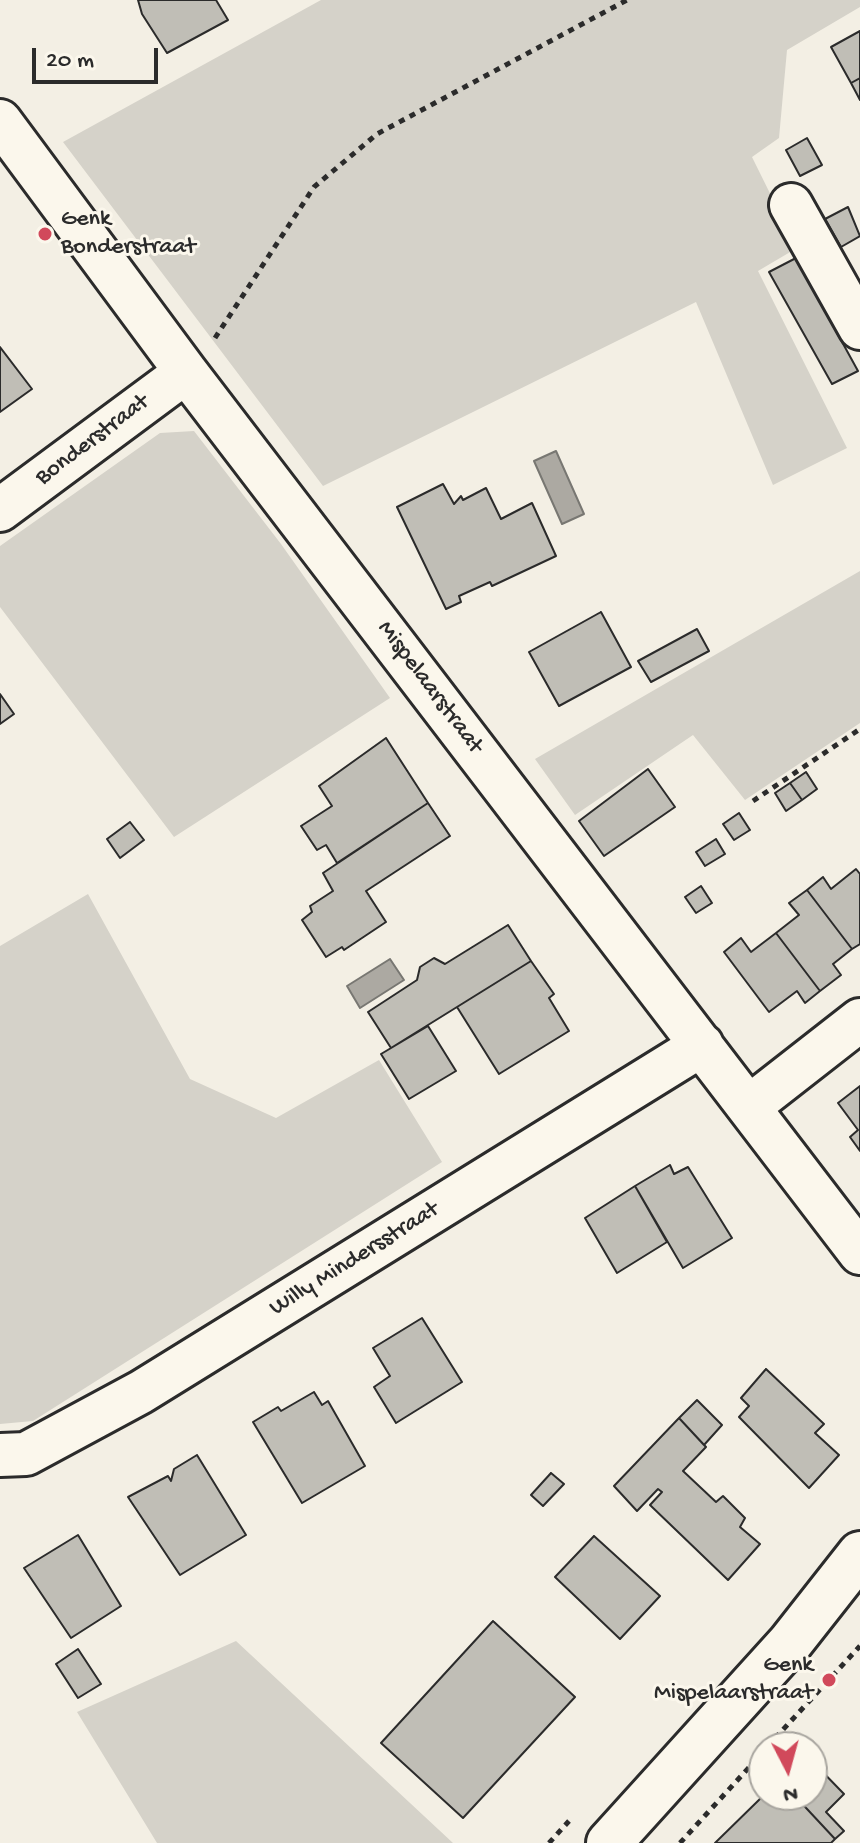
<!DOCTYPE html>
<html>
<head>
<meta charset="utf-8">
<style>
	body { margin:0 }
	#map { position:relative; width:860px; height:1843px; overflow:hidden; background:#f3efe4; font-family:"Gochi Hand",sans-serif }
	canvas { display:block }
	.north { position:absolute; left:748px; top:1731px; width:80px; height:80px; box-sizing:border-box; background:#fbf7ec; border:2px solid #a8a59f; border-radius:50%; rotate:174deg; font-size:22px; font-weight:700; line-height:32px; text-align:center; color:#2b2b2b }
	.north::after { content:''; display:block; margin:auto; width:28px; height:36px; background:#d1495b; clip-path:polygon(50% 0,100% 100%,50% 72%,0 100%) }
	.scale { position:absolute; left:32px; top:48px; width:126px; height:36px; box-sizing:border-box; border:4px solid #2b2b2b; border-top:0; padding-left:10px; font-size:24px; line-height:28px; white-space:nowrap; color:#2b2b2b; -webkit-text-stroke:6px #fbf7ec; paint-order:stroke }
</style>
</head>
<body>
<div id="map">
<canvas width="860" height="1843"></canvas>
<div class="north">N</div>
<div class="scale">20 m</div>
</div>
<script>
const ctx = document.querySelector('canvas').getContext('2d');
ctx.lineJoin = 'round';
function fillPath(path, color) { ctx.fillStyle = color; ctx.fill(path, 'evenodd'); }
const shape = rows => new Path2D(rows.map(r => 'M' + r).join(''));
function trace(path, color, width, dash) { ctx.strokeStyle = color; ctx.lineWidth = width; ctx.lineCap = dash ? 'butt' : 'round'; ctx.setLineDash(dash || []); ctx.stroke(path); }
function drawText(font, color, halo, rows, align = 'center') {
  ctx.font = font + ' "Gochi Hand",sans-serif'; ctx.lineWidth = 6; ctx.setLineDash([]); ctx.textBaseline = 'middle'; ctx.strokeStyle = halo; ctx.fillStyle = color; for (const [text, x, y, turn = 0] of rows) {
    ctx.save(); ctx.translate(x, y); ctx.rotate((+turn || 0) * Math.PI / 180); ctx.textAlign = isNaN(turn) ? turn : align; if (halo) ctx.strokeText(text, 0, 0); ctx.fillText(text, 0, 0); ctx.restore();
  }
}
fillPath(shape([
	[321,0,860,0,860,7,787,50,779,138,752,157,797,248,758,271,847,448,773,485,696,302,323,486,63,142],
	[194,431,281,544,390,698,174,837,0,607,0,546,160,433],
	[860,571,860,723,745,800,693,735,575,815,535,759],
	[88,894,190,1079,276,1118,379,1060,442,1162,33,1421,0,1424,0,946],
	[236,1641,453,1843,157,1843,77,1712]
]), '#d5d2c9');
const water = shape([
	[556,451,584,514,562,524,534,461,556,451],
	[390,959,404,980,360,1008,347,986,390,959]
]);
fillPath(water, '#aca9a2');
trace(water, '#787772', 2);
const building = shape([
	[138,0,216,0,228,20,167,53,142,14,138,0],
	[860,31,860,78,851,83,831,47,860,31],
	[860,78,860,100,851,83,860,78],
	[807,138,822,165,800,176,786,150,807,138],
	[848,207,860,236,841,247,825,219,848,207],
	[796,258,858,371,832,384,769,272,796,258],
	[0,347,32,389,0,412,0,347],
	[443,484,454,504,461,496,463,500,486,488,501,519,532,503,556,556,492,586,490,582,459,596,461,602,446,609,397,507,443,484],
	[601,612,631,667,559,706,529,652,601,612],
	[697,629,709,651,651,682,638,661,697,629],
	[0,694,14,714,0,724,0,694],
	[386,738,428,803,337,863,326,845,317,850,301,826,332,806,319,786,386,738],
	[648,769,675,807,604,856,579,821,648,769],
	[806,772,817,789,802,800,790,783,806,772],
	[790,783,802,800,786,811,775,793,790,783],
	[428,803,450,836,366,891,386,922,344,950,342,947,326,957,302,920,312,912,310,906,333,891,323,873,428,803],
	[739,813,750,830,734,840,723,824,739,813],
	[130,822,144,840,120,858,107,839,130,822],
	[716,839,725,854,705,866,696,852,716,839],
	[856,869,860,874,860,944,852,949,807,890,823,877,831,889,856,869],
	[701,886,712,903,696,913,685,897,701,886],
	[807,890,852,949,833,964,841,975,820,991,776,933,799,915,789,903,807,890],
	[508,925,531,961,391,1048,368,1012,417,980,420,967,434,958,445,964,508,925],
	[776,933,820,991,805,1003,797,991,769,1012,724,952,741,938,751,952,776,933],
	[531,961,554,994,549,998,569,1031,499,1074,457,1007,531,961],
	[428,1026,456,1071,409,1099,381,1054,428,1026],
	[860,1086,860,1151,850,1137,858,1130,838,1103,860,1086],
	[670,1165,674,1174,688,1167,732,1238,683,1268,635,1186,670,1165],
	[635,1186,667,1242,617,1273,585,1218,635,1186],
	[422,1318,462,1382,396,1423,374,1387,390,1376,373,1348,422,1318],
	[766,1369,824,1424,815,1433,839,1455,809,1488,739,1417,749,1406,741,1398,766,1369],
	[314,1392,322,1405,328,1401,365,1466,302,1503,253,1422,278,1407,281,1411,314,1392],
	[697,1400,722,1425,704,1445,679,1418,697,1400],
	[679,1418,706,1447,683,1471,716,1502,723,1496,745,1518,740,1527,760,1544,728,1580,650,1505,662,1492,658,1489,637,1511,614,1486,679,1418],
	[197,1455,246,1535,180,1575,128,1497,168,1476,171,1481,174,1469,197,1455],
	[551,1473,564,1484,543,1506,531,1495,551,1473],
	[78,1535,121,1606,71,1638,24,1568,78,1535],
	[594,1536,660,1596,620,1639,555,1577,594,1536],
	[493,1621,575,1697,463,1818,381,1743,493,1621],
	[78,1649,101,1684,78,1698,56,1664,78,1649],
	[812,1761,844,1794,826,1812,844,1831,835,1839,794,1795,812,1795,812,1761],
	[764,1795,794,1795,835,1839,831,1843,715,1843,764,1795]
]);
fillPath(building, '#c0beb6');
trace(building, '#2b2b2b', 2);
const minor = shape([
	[0,121,186,372,860,1253],
	[791,205,860,328],
	[0,510,186,372],
	[750,1106,860,1020],
	[0,1455,26,1454,141,1392,702,1045]
]);
const major = shape([
	[609,1843,790,1643,860,1554]
]);
trace(minor, '#2b2b2b', 48);
trace(major, '#2b2b2b', 50);
trace(shape([
	[215,338,314,187,377,134,627,0],
	[753,801,860,729],
	[767,1747,860,1646],
	[549,1843,569,1821],
	[680,1843,764,1751]
]), '#2b2b2b', 5, [6, 6]);
trace(minor, '#fbf7ec', 42);
trace(major, '#fbf7ec', 44);
for (const [x, y, r, color] of [
	[45,234,8,"#d1495b"],
	[829,1680,8,"#d1495b"]
]) { const dot = new Path2D(); dot.arc(x, y, r, 0, 2 * Math.PI); ctx.fillStyle = color; ctx.fill(dot); trace(dot, '#fbf7ec', 3); }
drawText('24px', '#2b2b2b', '#fbf7ec', [
	["Genk",61,220],
	["Bonderstraat",61,248],
	["Genk",813,1666,"right"],
	["Mispelaarstraat",813,1694,"right"]
], 'left');
drawText('24px', '#2b2b2b', '#fbf7ec', [
	["Bonderstraat",93,441,-37],
	["Mispelaarstraat",429,688,53],
	["Willy Mindersstraat",355,1260,-32]
]);
</script>
</body>
</html>
